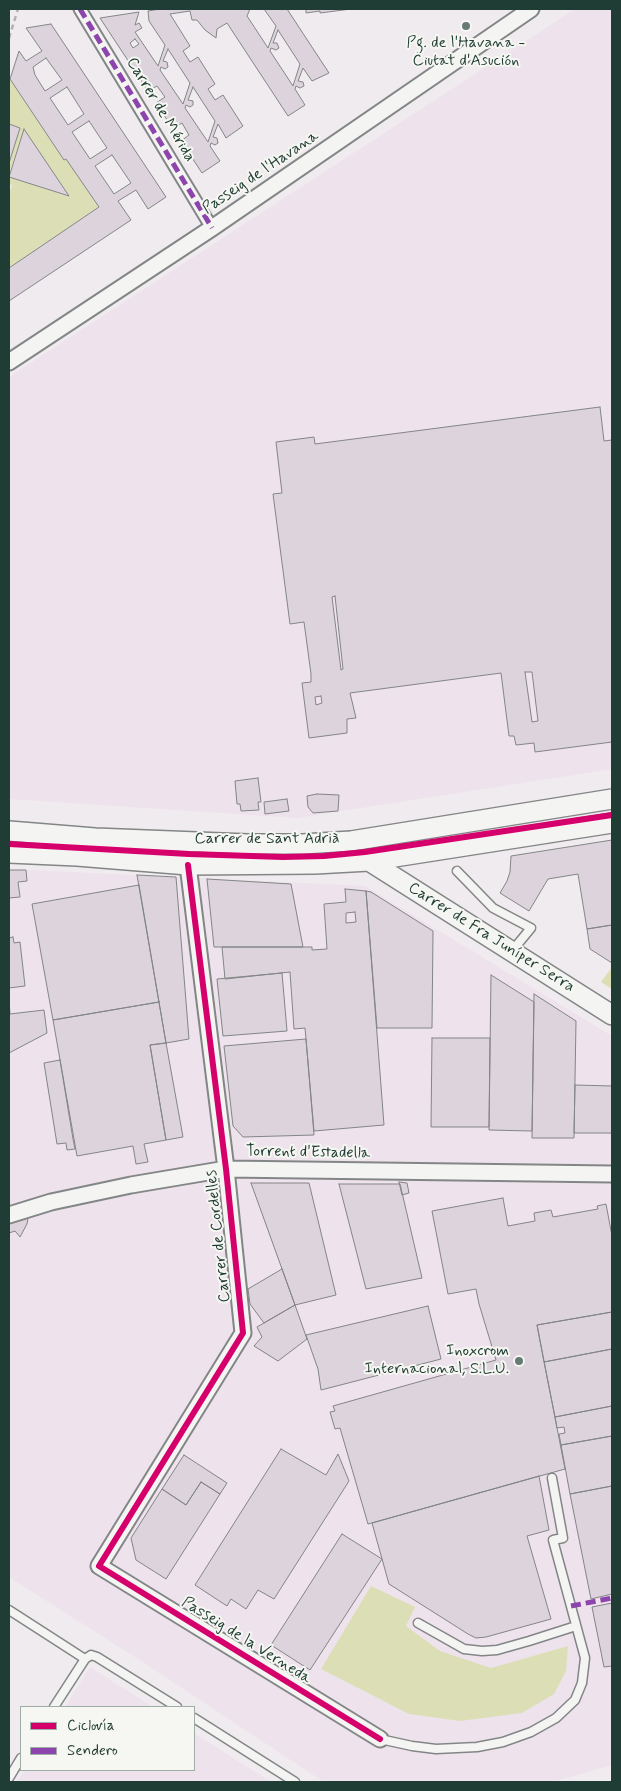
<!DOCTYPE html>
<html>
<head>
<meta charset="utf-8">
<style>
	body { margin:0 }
	#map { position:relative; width:621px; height:1791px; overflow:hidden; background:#f0ebee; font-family:Mynerve,sans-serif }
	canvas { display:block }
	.frame { position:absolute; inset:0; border:10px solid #1f3d34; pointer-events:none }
	.legend { position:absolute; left:20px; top:1706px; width:175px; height:65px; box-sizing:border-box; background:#f6f6f2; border:1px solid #a0aca6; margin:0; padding:6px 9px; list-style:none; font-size:15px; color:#1f3d34 }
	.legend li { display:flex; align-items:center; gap:10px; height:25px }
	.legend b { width:25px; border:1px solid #a0aca6 }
</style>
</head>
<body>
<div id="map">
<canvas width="621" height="1791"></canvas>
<div class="frame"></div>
<ul class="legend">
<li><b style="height:6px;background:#d6006c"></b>Ciclovía</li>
<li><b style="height:6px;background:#8e44ad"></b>Sendero</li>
</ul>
</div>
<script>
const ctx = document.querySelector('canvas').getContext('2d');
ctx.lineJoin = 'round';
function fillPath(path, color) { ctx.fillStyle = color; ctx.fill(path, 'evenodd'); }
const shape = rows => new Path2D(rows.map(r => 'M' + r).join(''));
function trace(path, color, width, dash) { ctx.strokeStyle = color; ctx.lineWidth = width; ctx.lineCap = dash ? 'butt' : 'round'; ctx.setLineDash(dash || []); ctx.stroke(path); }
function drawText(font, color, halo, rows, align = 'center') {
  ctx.font = font + ' Mynerve,sans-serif'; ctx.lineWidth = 4; ctx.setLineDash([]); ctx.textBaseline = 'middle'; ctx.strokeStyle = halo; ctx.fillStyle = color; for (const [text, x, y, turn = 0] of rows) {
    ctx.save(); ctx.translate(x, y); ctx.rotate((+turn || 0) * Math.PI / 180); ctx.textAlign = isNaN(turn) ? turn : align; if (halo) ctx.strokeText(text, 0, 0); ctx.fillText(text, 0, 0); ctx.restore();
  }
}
fillPath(shape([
	[575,9,612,9,612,769,297,818,9,799,9,377],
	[9,869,365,886,612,1036,612,1765,552,1782,324,1782,138,1659,9,1577],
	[90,1667,153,1707,65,1707],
	[194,1733,271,1782,17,1782,25,1770,194,1770]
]), '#eee2ec');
fillPath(shape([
	[10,79,64,160,66,159,99,207,9,268,9,194,12,185,9,184,9,177,68,196,24,129,9,174,9,163,20,128,9,124],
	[612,967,612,989,601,982],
	[371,1586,415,1607,406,1626,440,1651,491,1668,568,1646,566,1671,554,1694,522,1713,460,1721,409,1714,321,1669]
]), '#dcdfb6');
const building = shape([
	[160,9,250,9,247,16,268,48,276,26,264,9,287,9,329,73,312,81,303,68,298,81,303,82,304,86,300,88,296,86,295,89,305,105,288,116,227,23,217,29,216,38,205,30,197,20,192,20,190,11,170,14,190,46,183,51,190,62,198,57,215,84,208,89,215,100,223,95,243,126,226,138,218,124,213,137,217,138,218,143,215,145,211,143,210,146,220,161,202,173,181,141,189,135,182,123,173,129,156,103,165,97,157,86,148,91,100,18,139,12,135,25,139,23,142,28,135,32,158,66,165,45,149,21,148,11,160,9],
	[278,30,300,64,293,86,270,51,271,48,276,50,279,48,277,43,273,43,278,30],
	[135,39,139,44,133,48,130,43,135,39],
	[168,49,190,83,183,104,160,70,161,67,165,69,168,67,167,62,163,61,168,49],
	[193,87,215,121,208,142,185,108,186,105,190,107,193,105,193,101,188,100,193,87],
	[306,9,351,9,320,13,320,11,306,13,306,9],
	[51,24,166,197,148,209,136,190,118,201,131,220,9,301,9,268,99,207,66,159,64,160,10,79,19,51,26,61,42,51,26,28,51,24],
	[46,58,62,80,45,91,35,75,33,67,46,58],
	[67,87,84,114,68,125,50,98,67,87],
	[89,121,107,148,90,159,72,132,89,121],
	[112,155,131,183,114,194,95,166,112,155],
	[9,124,20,128,9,163,9,124],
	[24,129,69,196,9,177,24,129],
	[600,407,604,441,612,440,612,742,535,752,534,743,516,745,514,736,509,736,501,673,350,693,356,718,347,719,347,733,309,738,302,683,311,682,311,674,304,622,290,624,273,494,282,493,276,442,314,437,315,444,600,407],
	[335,596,343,669,341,670,332,597,335,596],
	[525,672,532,672,538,721,532,722,525,672],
	[321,696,322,703,316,705,315,697,321,696],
	[258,778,261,802,258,802,259,810,241,811,240,804,237,804,235,781,258,778],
	[317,794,339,795,338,811,313,813,308,807,307,796,317,794],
	[287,799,289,811,265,814,264,802,287,799],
	[612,840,612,925,587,929,578,874,548,879,529,911,500,893,507,881,510,872,511,856,612,840],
	[9,870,26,870,27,881,18,882,20,897,9,898,9,870],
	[137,875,176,877,189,1039,166,1043,137,875],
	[207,879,291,884,303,947,214,947,207,879],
	[139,885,159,1002,53,1020,32,904,139,885],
	[345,889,366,891,384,1125,314,1131,305,1028,294,1029,290,972,225,979,222,947,312,947,312,950,327,949,324,904,346,902,345,889],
	[355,912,356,922,346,923,346,913,355,912],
	[366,891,371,892,433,931,432,1028,377,1028,366,891],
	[612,925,612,963,590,949,587,929,612,925],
	[13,937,14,943,20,942,25,986,9,988,9,938,13,937],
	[282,973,287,1031,223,1036,217,979,282,973],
	[491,975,534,1002,532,1131,489,1130,491,975],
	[534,994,576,1021,574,1138,532,1138,534,994],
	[9,1000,10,1014,44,1010,47,1033,9,1053,9,1000],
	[159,1002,166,1043,150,1045,166,1140,144,1144,148,1162,136,1164,133,1146,77,1156,53,1020,159,1002],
	[432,1038,490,1038,489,1127,431,1127,432,1038],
	[306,1039,314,1135,243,1137,233,1126,224,1046,306,1039],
	[166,1043,183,1137,166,1140,150,1045,166,1043],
	[60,1060,73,1139,75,1149,67,1150,66,1143,57,1144,44,1063,60,1060],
	[575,1085,612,1086,612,1133,574,1133,575,1085],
	[399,1182,407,1183,409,1193,402,1195,399,1182],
	[251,1183,309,1183,336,1295,295,1305,251,1183],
	[339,1184,400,1184,422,1278,366,1289,339,1184],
	[503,1198,508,1226,535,1221,534,1213,551,1210,553,1217,598,1209,597,1206,606,1204,612,1236,612,1312,537,1325,565,1469,368,1524,340,1428,335,1429,330,1412,335,1411,333,1406,496,1360,479,1304,476,1289,448,1294,432,1211,503,1198],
	[28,1218,27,1224,20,1237,15,1231,9,1233,9,1224,28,1218],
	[282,1269,295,1305,264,1323,250,1304,248,1289,282,1269],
	[295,1305,307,1339,278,1361,254,1346,262,1337,257,1327,295,1305],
	[428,1306,441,1359,321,1390,318,1369,306,1335,428,1306],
	[612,1312,612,1349,544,1362,537,1325,612,1312],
	[612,1349,612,1406,555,1417,544,1362,612,1349],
	[612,1406,612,1436,561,1445,559,1434,565,1433,564,1427,557,1428,555,1417,612,1406],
	[612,1436,612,1486,570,1494,561,1445,612,1436],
	[281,1449,326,1475,338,1454,349,1481,274,1599,258,1590,246,1609,231,1599,227,1606,195,1585,281,1449],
	[184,1455,227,1483,220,1494,201,1482,186,1505,162,1489,184,1455],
	[539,1476,549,1530,527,1536,551,1619,486,1637,476,1638,468,1634,389,1584,372,1523,539,1476],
	[201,1482,220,1494,166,1579,136,1560,131,1538,162,1489,186,1505,201,1482],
	[612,1486,612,1594,591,1599,570,1494,612,1486],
	[342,1534,382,1559,310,1670,271,1645,342,1534],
	[612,1603,612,1666,604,1667,592,1607,612,1603]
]);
fillPath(building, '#dcd3dd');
trace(building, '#838686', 1);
const service = shape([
	[457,871,493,908,531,928,512,951],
	[9,1610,85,1659],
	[418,1623,464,1649,482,1651,497,1650,529,1641,576,1626],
	[54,1707,85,1659,91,1655,97,1657,177,1707],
	[194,1718,295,1782],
	[380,1739,412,1746,436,1749,477,1747,503,1742,531,1732,556,1718,575,1700,582,1683,585,1658,553,1540,563,1538,552,1478],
	[9,1778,21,1758]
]);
const pedestrian = shape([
	[80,9,212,228]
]);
const minor = shape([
	[9,362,212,228,531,9],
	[188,865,226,1169,243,1333,99,1566,380,1739],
	[9,1215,51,1202,131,1185,226,1169,612,1174]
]);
const tertiary = shape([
	[9,831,95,838,248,844,303,844,351,841,612,799],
	[9,853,77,856,188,865,315,864,369,861,612,823],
	[369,861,612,1015]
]);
trace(service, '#838686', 11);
trace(pedestrian, '#838686', 15);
trace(minor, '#838686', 19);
trace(tertiary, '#838686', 22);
trace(shape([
	[9,38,18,9]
]), '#afb2b1', 2.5, [5, 4]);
trace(service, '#f4f4f2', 8);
trace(pedestrian, '#f4f4f2', 11);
trace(minor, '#f4f4f2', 15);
trace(tertiary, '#f4f4f2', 19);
trace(shape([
	[80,9,212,228],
	[571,1606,612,1598]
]), '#8e44ad', 5, [10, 5]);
trace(shape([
	[9,844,189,854,283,857,324,856,365,852,612,815],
	[188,865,226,1169,243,1333,99,1566,380,1739]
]), '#d6006c', 6);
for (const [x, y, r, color] of [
	[466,26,5,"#687a75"],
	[519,1361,5,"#687a75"]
]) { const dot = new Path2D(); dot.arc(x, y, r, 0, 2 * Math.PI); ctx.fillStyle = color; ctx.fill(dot); trace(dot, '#f6f6f2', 2); }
drawText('16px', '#1f3d34', '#f6f6f2', [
	["Pg. de l'Havana -",466,44],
	["Ciutat d'Asución",466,62],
	["Inoxcrom",509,1352,"right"],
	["Internacional, S.L.U.",509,1370,"right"]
]);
drawText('16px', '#1f3d34', '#f6f6f2', [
	["Carrer de Mérida",160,110,59],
	["Passeig de l'Havana",261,173,-34],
	["Carrer de Sant Adrià",267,840],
	["Carrer de Fra Juníper Serra",491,938,32],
	["Torrent d'Estadella",308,1153,1],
	["Carrer de Cordelles",219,1236,-96],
	["Passeig de la Verneda",246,1641,32]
]);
</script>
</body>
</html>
